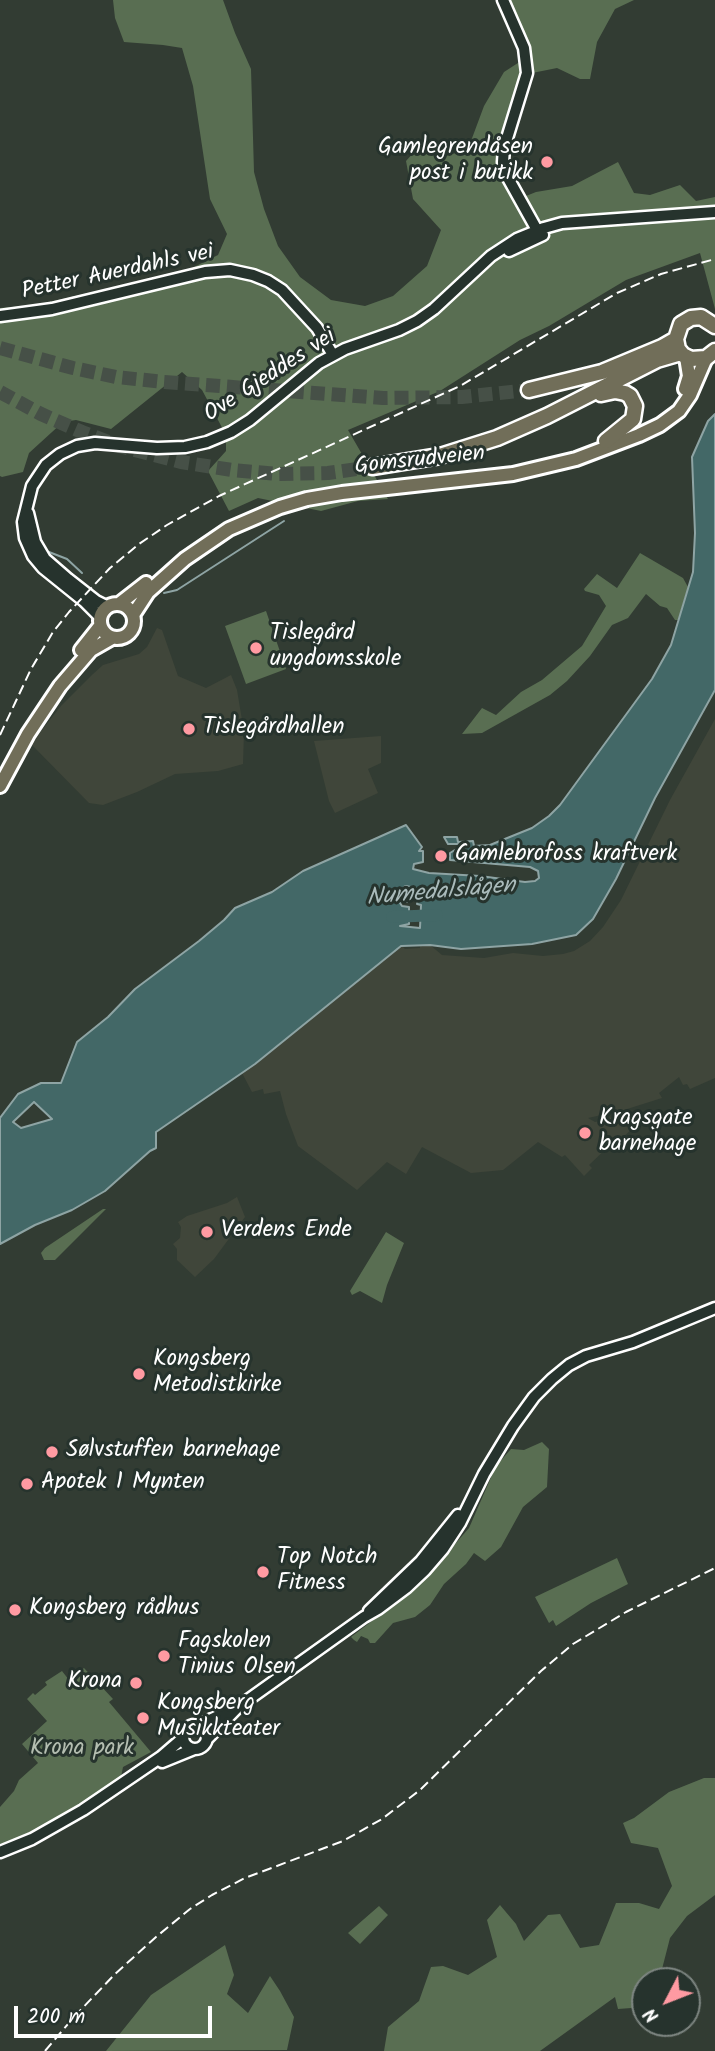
<!DOCTYPE html>
<html>
<head>
<meta charset="utf-8">
<style>
	body { margin:0 }
	#map { position:relative; width:715px; height:2051px; overflow:hidden; background:#323c33; font-family:Kalam,sans-serif }
	canvas { display:block }
	.north { position:absolute; left:631px; top:1967px; width:70px; height:70px; box-sizing:border-box; background:#26332d; border:2px solid #7d8581; border-radius:50%; rotate:228deg; font-size:19px; font-weight:700; line-height:28px; text-align:center; color:#fff }
	.north::after { content:''; display:block; margin:auto; width:24px; height:32px; background:#ff9aa2; clip-path:polygon(50% 0,100% 100%,50% 72%,0 100%) }
	.scale { position:absolute; left:14px; top:2006px; width:198px; height:32px; box-sizing:border-box; border:4px solid #fff; border-top:0; padding-left:9px; font-size:21px; line-height:24px; white-space:nowrap; color:#fff; -webkit-text-stroke:5px #26332d; paint-order:stroke }
</style>
</head>
<body>
<div id="map">
<canvas width="715" height="2051"></canvas>
<div class="north">N</div>
<div class="scale">200 m</div>
</div>
<script>
const ctx = document.querySelector('canvas').getContext('2d');
ctx.lineJoin = 'round';
function fillPath(path, color) { ctx.fillStyle = color; ctx.fill(path, 'evenodd'); }
const shape = rows => new Path2D(rows.map(r => 'M' + r).join(''));
function trace(path, color, width, dash) { ctx.strokeStyle = color; ctx.lineWidth = width; ctx.lineCap = dash ? 'butt' : 'round'; ctx.setLineDash(dash || []); ctx.stroke(path); }
function drawText(font, color, halo, rows, align = 'center') {
  ctx.font = font + ' Kalam,sans-serif'; ctx.lineWidth = 6; ctx.setLineDash([]); ctx.textBaseline = 'middle'; ctx.strokeStyle = halo; ctx.fillStyle = color; for (const [text, x, y, turn = 0] of rows) {
    ctx.save(); ctx.translate(x, y); ctx.rotate((+turn || 0) * Math.PI / 180); ctx.textAlign = isNaN(turn) ? turn : align; if (halo) ctx.strokeText(text, 0, 0); ctx.fillText(text, 0, 0); ctx.restore();
  }
}
fillPath(shape([
	[157,628,162,630,178,676,206,688,231,675,237,690,244,732,243,764,218,771,175,774,137,792,103,805,89,803,32,745,41,731,61,706,93,674,103,665,139,654,147,647],
	[715,719,715,1078,690,1089,687,1084,683,1085,679,1077,659,1093,662,1098,624,1110,588,1118,595,1122,605,1120,619,1114,624,1110,638,1123,614,1146,610,1145,589,1165,592,1168,584,1176,565,1155,562,1157,538,1142,503,1170,471,1173,422,1147,406,1174,387,1162,357,1190,298,1146,286,1114,280,1091,264,1094,263,1089,252,1092,242,1073,402,946,405,949,420,948,420,945,430,945,442,955,484,958,513,953,543,956,563,954,574,951,590,941,603,927,621,900,670,800],
	[381,736,381,763,368,769,378,793,335,813,329,801,314,741],
	[237,1197,245,1217,214,1259,195,1277,177,1260,177,1249,173,1244,180,1238,181,1227,178,1222,187,1216,227,1203]
]), '#40463a');
fillPath(shape([
	[113,0,223,0,235,33,251,69,254,172,264,209,278,246,300,277,331,300,365,306,393,296,427,266,441,230,413,199,406,161,422,143,440,158,468,149,484,106,504,72,521,61,515,30,503,0,634,0,615,9,597,42,590,79,580,79,557,68,527,74,509,150,508,171,521,198,536,192,572,186,618,162,634,193,650,195,680,185,696,201,715,197,715,309,700,253,626,280,549,326,520,340,440,391,348,430,388,499,358,501,321,511,258,498,229,511,208,471,226,451,226,435,202,390,182,372,111,429,76,420,63,422,29,453,23,472,2,477,0,476,0,308,36,305,186,271,218,255,227,234,210,199,193,86,182,48,163,45,124,42,115,18],
	[640,553,683,578,688,587,678,620,675,620,667,608,660,606,646,594,628,618,612,625,590,656,567,681,550,695,482,733,462,734,482,708,496,715,521,692,542,680,582,646,606,606,599,595,585,591,584,589,597,574,617,588],
	[266,611,286,669,246,684,225,626],
	[103,1209,106,1209,55,1260,44,1260,41,1253,45,1248],
	[386,1232,404,1243,387,1285,382,1303,360,1291,352,1295,350,1291],
	[542,1442,549,1449,547,1487,523,1507,501,1547,485,1561,474,1553,466,1564,444,1584,430,1605,415,1617,393,1623,375,1643,370,1643,368,1639,361,1636,357,1642,354,1640,351,1637,411,1591,441,1560,469,1528,496,1466,511,1449,524,1450],
	[617,1558,628,1584,591,1603,556,1626,553,1620,549,1623,535,1597],
	[84,1668,113,1699,109,1702,151,1752,123,1767,121,1777,68,1814,34,1832,14,1841,0,1844,0,1807,14,1791,19,1780,38,1763,22,1744,47,1721,27,1699,33,1693,35,1695,47,1685,45,1682,62,1671,69,1680],
	[704,1778,715,1778,715,1895,687,1916,670,1938,661,1973,666,1981,645,1981,645,2007,618,2009,615,1997,540,2051,384,2051,388,2027,419,2001,431,1967,443,1966,468,1975,497,1957,487,1920,500,1905,516,1924,524,1941,548,1915,560,1914,580,1948,599,1945,616,1903,639,1903,659,1909,672,1886,658,1848,631,1843,623,1823,634,1818,669,1792],
	[379,1906,388,1915,360,1944,348,1933],
	[225,1945,234,1975,227,1994,248,2013,270,1976,280,1991,294,2017,287,2050,106,2051,151,1995]
]), '#596e52');
const water = shape([
	[715,414,715,690,655,798,616,879,593,919,576,935,532,944,461,949,430,945,401,946,255,1064,156,1132,156,1148,150,1151,105,1191,72,1210,35,1225,0,1244,0,1118,18,1094,41,1083,61,1083,77,1042,108,1017,135,989,199,941,224,920,235,908,272,892,303,871,406,825,422,847,419,851,423,851,423,862,414,864,413,869,429,873,480,876,525,882,535,881,539,878,538,871,530,867,450,860,450,853,458,848,460,844,448,844,444,837,457,837,458,842,473,841,474,846,490,845,532,828,549,816,560,805,652,679,671,645,693,572,695,533,692,457,708,421,715,414],
	[406,886,425,890,424,894,420,893,417,904,421,905,420,928,400,926,409,924,409,907,402,906,400,903,403,901,410,902,413,891,405,889,404,887,406,886],
	[34,1102,52,1119,21,1128,13,1122,34,1102]
]);
fillPath(water, '#436867');
trace(water, '#8ea4a4', 2);
trace(shape([
	[49,552,67,559,82,573],
	[164,593,177,590,284,521]
]), '#8ea4a4', 2);
trace(shape([
	[392,917,437,915]
]), '#436867', 12);
trace(shape([
	[0,348,73,368,116,377,164,382,383,398,462,397,529,390],
	[0,392,41,414,82,432,119,446,181,462,232,470,277,474,328,473,372,467]
]), '#465047', 14, [14, 7]);
const minor = shape([
	[503,0,524,48,527,73,504,148,503,162,508,178,537,230,537,235],
	[509,251,543,235],
	[0,316,52,309,205,272,230,270,253,275,268,281,282,290,317,328,333,355],
	[28,513,35,542,45,559,68,579,96,601,108,607],
	[100,617,84,601,43,568,33,556,25,538,23,522,32,486,46,465,60,454,77,446,95,443,157,448,185,447,207,442,231,432,250,420,319,363,345,349,399,330,417,321,434,309,491,256,517,239,544,228,562,223,715,212],
	[369,1611,421,1561,458,1515],
	'183 1737a12 12 0 1 1 24 0a12 12 0 1 1-24 0Z',
	[199,1725,235,1708],
	[208,1738,238,1707,364,1617,378,1609,406,1588,425,1570,443,1549,460,1523,484,1474,513,1426,534,1397,552,1379,569,1365,586,1356,633,1342,715,1308],
	[162,1762,194,1749],
	[0,1852,32,1839,83,1810,161,1757,183,1738]
]);
const major = shape([
	[685,389,689,376,686,357],
	'100 621a17 17 0 1 1 34 0a17 17 0 1 1-34 0Z',
	[119,604,146,583],
	[133,615,148,592,185,559,229,529,280,507,307,499,342,493,513,474,576,459,639,435,660,425,679,411,690,395,706,358],
	[81,650,100,626],
	[0,786,28,734,60,686,91,650,112,638]
]);
const highway = shape([
	[715,326,701,317,691,318,681,324,676,339,678,349,683,355,691,359,706,358,715,351],
	[529,390,602,372,662,347,676,339],
	[601,394,615,391,625,393,630,396,635,406,633,419,606,441],
	[372,467,440,456,497,438,547,416,657,360,681,353]
]);
trace(minor, '#fff', 15);
trace(major, '#fff', 18);
trace(highway, '#fff', 19);
trace(minor, '#26332d', 10);
trace(major, '#716e59', 12);
trace(highway, '#716e59', 14);
trace(shape([
	[0,735,31,669,53,632,69,612,110,568,139,544,167,525,219,496,460,386,617,293,661,274,715,259],
	[45,2051,74,2017,115,1974,156,1937,190,1909,212,1895,245,1878,343,1841,382,1819,420,1790,541,1671,573,1644,626,1612,715,1568]
]), '#fff', 2, [10, 5]);
for (const [x, y, r, color] of [
	[547,162,7,"#ff9aa2"],
	[256,648,7,"#ff9aa2"],
	[189,729,7,"#ff9aa2"],
	[441,856,7,"#ff9aa2"],
	[585,1133,7,"#ff9aa2"],
	[207,1232,7,"#ff9aa2"],
	[139,1374,7,"#ff9aa2"],
	[52,1452,7,"#ff9aa2"],
	[27,1484,7,"#ff9aa2"],
	[263,1572,7,"#ff9aa2"],
	[15,1610,7,"#ff9aa2"],
	[164,1656,7,"#ff9aa2"],
	[136,1683,7,"#ff9aa2"],
	[143,1718,7,"#ff9aa2"]
]) { const dot = new Path2D(); dot.arc(x, y, r, 0, 2 * Math.PI); ctx.fillStyle = color; ctx.fill(dot); trace(dot, '#26332d', 2.5); }
drawText('23px', '#fff', '#26332d', [
	["Gamlegrendåsen",533,149,"right"],
	["post i butikk",533,175,"right"],
	["Tislegård",270,635],
	["ungdomsskole",270,661],
	["Tislegårdhallen",203,729],
	["Gamlebrofoss kraftverk",455,856],
	["Kragsgate",599,1120],
	["barnehage",599,1146],
	["Verdens Ende",221,1232],
	["Kongsberg",153,1361],
	["Metodistkirke",153,1387],
	["Sølvstuffen barnehage",66,1452],
	["Apotek 1 Mynten",41,1484],
	["Top Notch",277,1559],
	["Fitness",277,1585],
	["Kongsberg rådhus",29,1610],
	["Fagskolen",178,1643],
	["Tinius Olsen",178,1669],
	["Krona",122,1683,"right"],
	["Kongsberg",157,1705],
	["Musikkteater",157,1731]
], 'left');
drawText('23px', '#fff', '#26332d', [
	["Petter Auerdahls vei",118,274,-12],
	["Ove Gjeddes vei",271,377,-33],
	["Gomsrudveien",420,462,-6]
]);
drawText('23px', '#b4beb1', '#26332d', [
	["Krona park",82,1750]
]);
drawText('italic 24px', '#abb', '#26332d', [
	["Numedalslågen",441,894,-5]
]);
</script>
</body>
</html>
